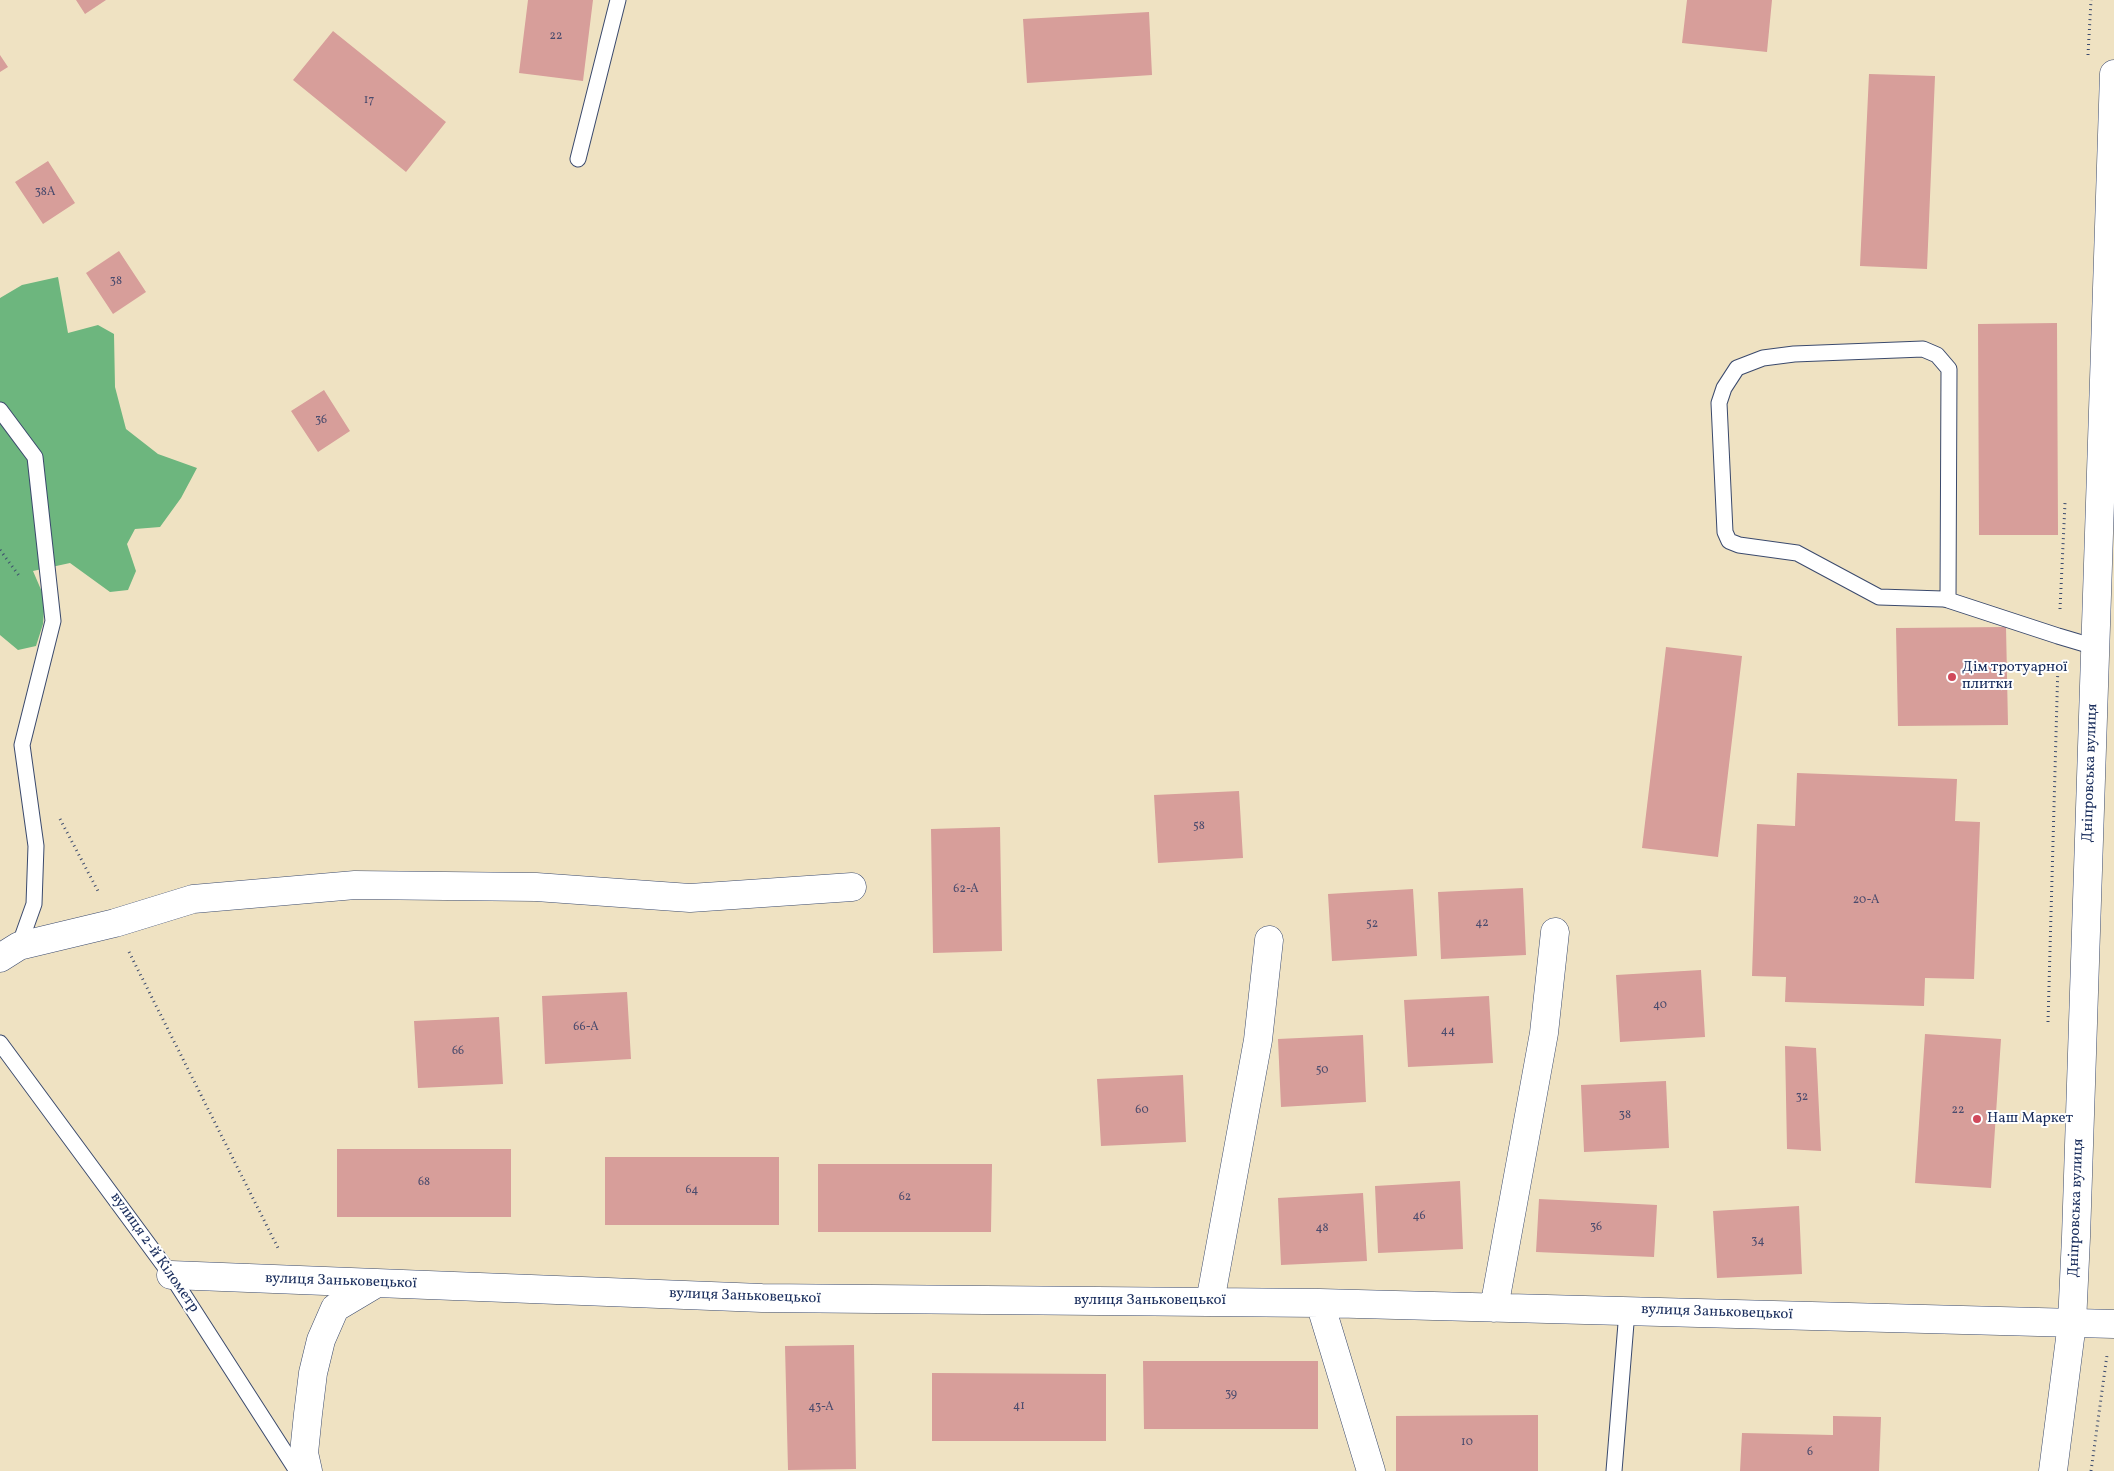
<!DOCTYPE html>
<html>
<head>
<meta charset="utf-8">
<style>
	body { margin:0 }
	canvas { display:block; background:#efe2c2 }
</style>
</head>
<body>
<canvas width="2114" height="1471"></canvas>
<script>
const ctx = document.querySelector('canvas').getContext('2d');
ctx.lineJoin = 'round';
function fillPath(path, color) { ctx.fillStyle = color; ctx.fill(path, 'evenodd'); }
const shape = rows => new Path2D(rows.map(r => 'M' + r).join(''));
function trace(path, color, width, dash) { ctx.strokeStyle = color; ctx.lineWidth = width; ctx.lineCap = dash ? 'butt' : 'round'; ctx.setLineDash(dash || []); ctx.stroke(path); }
function drawText(font, color, halo, rows, align = 'center') {
  ctx.font = font + ' Vollkorn,serif'; ctx.lineWidth = 4; ctx.setLineDash([]); ctx.textBaseline = 'middle'; ctx.strokeStyle = halo; ctx.fillStyle = color; for (const [text, x, y, turn = 0] of rows) {
    ctx.save(); ctx.translate(x, y); ctx.rotate((+turn || 0) * Math.PI / 180); ctx.textAlign = isNaN(turn) ? turn : align; if (halo) ctx.strokeText(text, 0, 0); ctx.fillText(text, 0, 0); ctx.restore();
  }
}
fillPath(shape([
	[58,277,68,333,98,325,114,334,115,387,126,429,158,454,197,468,181,498,160,527,135,529,127,544,136,571,128,590,110,592,70,563,33,571,45,599,43,624,36,646,18,650,0,635,0,298,22,285]
]), '#6db67e');
fillPath(shape([
	[76,0,106,0,85,14],
	[528,0,593,0,583,81,519,73],
	[1687,0,1772,0,1767,52,1682,43],
	[1149,12,1152,75,1027,83,1023,19],
	[333,31,446,122,406,172,293,80],
	[0,55,8,67,0,72],
	[1869,74,1935,76,1927,269,1860,266],
	[48,161,75,203,43,224,15,182],
	[119,251,146,292,113,314,86,273],
	[2057,323,2058,535,1979,535,1978,324],
	[324,390,350,431,318,452,291,411],
	[2006,627,2008,725,1898,726,1896,628],
	[1666,647,1742,656,1718,857,1642,848],
	[1797,773,1957,779,1955,821,1980,822,1974,979,1925,978,1924,1006,1785,1002,1786,977,1752,976,1757,824,1795,826],
	[1239,791,1243,858,1158,863,1154,795],
	[1000,827,1002,951,933,953,931,829],
	[1523,888,1526,955,1441,959,1438,892],
	[1413,889,1417,956,1332,961,1328,894],
	[1701,970,1705,1037,1620,1042,1616,975],
	[627,992,631,1059,545,1064,542,996],
	[1489,996,1493,1063,1408,1067,1404,1000],
	[499,1017,503,1084,418,1088,414,1021],
	[1925,1034,2001,1039,1991,1188,1915,1183],
	[1363,1035,1366,1102,1281,1107,1278,1039],
	[1785,1046,1816,1048,1821,1151,1787,1149],
	[1183,1075,1186,1142,1101,1146,1097,1079],
	[1666,1081,1669,1148,1584,1152,1581,1085],
	[337,1149,511,1149,511,1217,337,1217],
	[605,1157,779,1157,779,1225,605,1225],
	[818,1164,992,1164,991,1232,818,1232],
	[1460,1181,1463,1249,1378,1253,1375,1186],
	[1363,1193,1367,1261,1281,1265,1278,1198],
	[1539,1199,1657,1205,1654,1257,1536,1252],
	[1799,1206,1802,1274,1717,1278,1713,1211],
	[854,1345,856,1469,788,1470,785,1346],
	[1143,1361,1318,1361,1318,1429,1144,1429],
	[932,1373,1106,1374,1106,1441,932,1441],
	[1538,1415,1538,1471,1396,1471,1396,1416],
	[1833,1416,1881,1417,1879,1471,1740,1471,1742,1433,1833,1435]
]), '#d79e9a');
const lane = shape([
	[578,159,618,0],
	[0,410,35,457,53,621,22,745,36,846,34,904,19,946],
	[1948,600,1949,369,1937,355,1923,349,1794,354,1763,358,1737,368,1724,388,1719,403,1725,532,1729,541,1739,545,1797,553,1879,597,1943,599,1948,600,2058,636,2095,647],
	[0,1043,171,1275,297,1471],
	[1614,1471,1627,1311]
]);
const street = shape([
	[0,958,19,946,115,923,193,899,355,885,536,887,690,898,852,887],
	[171,1275,762,1298,1320,1303,2114,1324],
	[1210,1302,1258,1040,1269,940],
	[1320,1303,1371,1471],
	[1494,1308,1544,1033,1555,932],
	[308,1471,304,1453,308,1414,313,1373,321,1340,335,1308,377,1283]
]);
const secondary = shape([
	[2053,1471,2072,1323,2076,1237,2114,74]
]);
trace(lane, '#3b4a6d', 17);
trace(street, '#3b4a6d', 29);
trace(secondary, '#3b4a6d', 29);
trace(shape([
	[2088,55,2091,0],
	[0,550,20,577],
	[2060,609,2065,503],
	[60,819,99,893],
	[129,952,278,1248],
	[2048,1022,2058,663],
	[2091,1471,2107,1355]
]), '#3b4a6d', 3, [1, 4]);
trace(lane, '#fff', 15);
trace(street, '#fff', 28);
trace(secondary, '#fff', 28);
for (const [x, y, r, color] of [
	[1952,677,5,"#d1495b"],
	[1977,1119,5,"#d1495b"]
]) { const dot = new Path2D(); dot.arc(x, y, r, 0, 2 * Math.PI); ctx.fillStyle = color; ctx.fill(dot); trace(dot, '#fff', 2); }
drawText('12px', '#4a4b6d', null, [
	["22",556,37],
	["17",369,101],
	["38А",45,193],
	["38",116,282],
	["36",321,421],
	["58",1199,827],
	["62-А",966,890],
	["20-А",1866,901],
	["42",1482,924],
	["52",1372,925],
	["40",1660,1006],
	["66-А",586,1028],
	["44",1448,1032],
	["66",458,1052],
	["50",1322,1071],
	["32",1802,1098],
	["60",1142,1111],
	["22",1958,1111],
	["38",1625,1116],
	["68",424,1183],
	["64",692,1191],
	["62",905,1198],
	["46",1419,1217],
	["36",1596,1228],
	["48",1322,1229],
	["34",1758,1242],
	["39",1231,1395],
	["41",1019,1407],
	["43-А",821,1408],
	["10",1467,1443],
	["6",1810,1453]
]);
drawText('15px', '#1b2f5e', '#fff', [
	["Дім тротуарної",1962,668],
	["плитки",1962,685],
	["Наш Маркет",1987,1119]
], 'left');
drawText('15px', '#1b2f5e', '#fff', [
	["Дніпровська вулиця",2091,773,-88],
	["Дніпровська вулиця",2077,1208,-88],
	["вулиця 2-й Кілометр",154,1253,55],
	["вулиця Заньковецької",341,1282,2],
	["вулиця Заньковецької",745,1297,2],
	["вулиця Заньковецької",1150,1301],
	["вулиця Заньковецької",1717,1313,2]
]);
</script>
</body>
</html>
